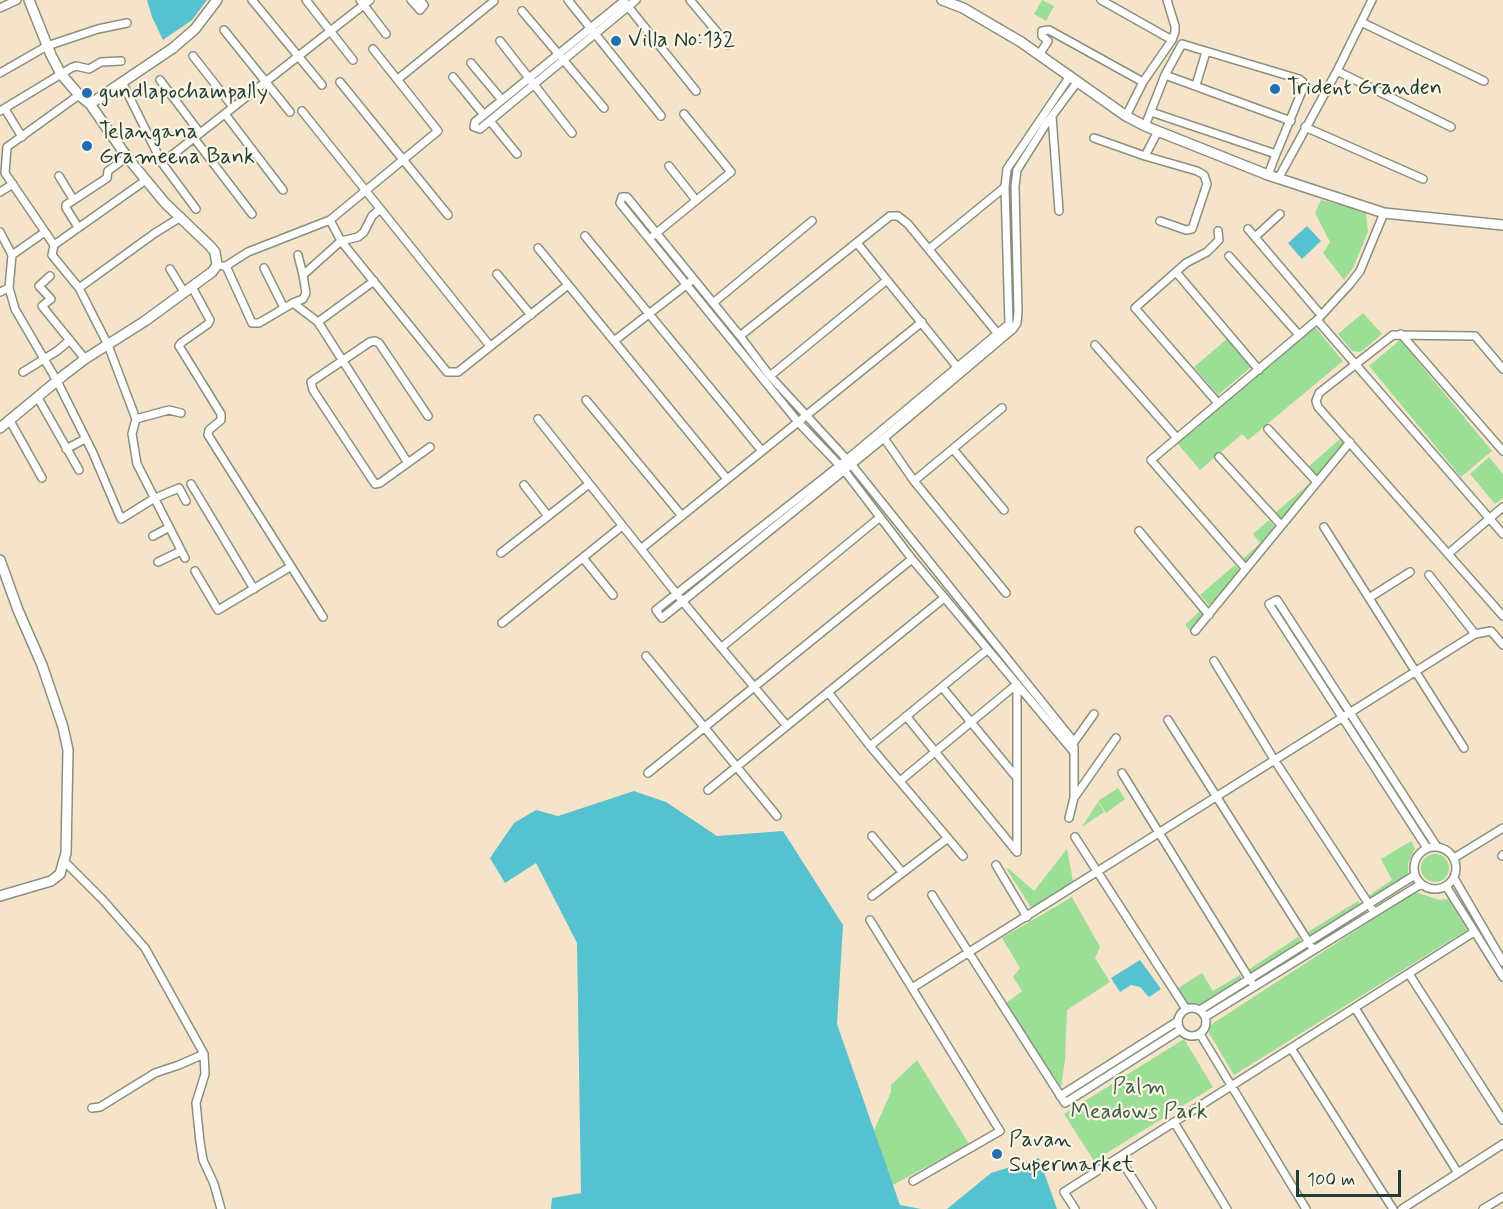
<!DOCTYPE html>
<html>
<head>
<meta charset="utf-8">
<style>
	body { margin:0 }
	#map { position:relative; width:1503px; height:1209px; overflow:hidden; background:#f6e4ca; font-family:Mynerve,sans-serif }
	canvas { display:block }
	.scale { position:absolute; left:1296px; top:1170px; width:105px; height:27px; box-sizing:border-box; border:3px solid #1f3d34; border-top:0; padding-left:8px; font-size:18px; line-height:21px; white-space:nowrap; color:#1f3d34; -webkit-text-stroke:4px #fcf5e5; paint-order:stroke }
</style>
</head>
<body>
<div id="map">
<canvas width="1503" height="1209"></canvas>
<div class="scale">100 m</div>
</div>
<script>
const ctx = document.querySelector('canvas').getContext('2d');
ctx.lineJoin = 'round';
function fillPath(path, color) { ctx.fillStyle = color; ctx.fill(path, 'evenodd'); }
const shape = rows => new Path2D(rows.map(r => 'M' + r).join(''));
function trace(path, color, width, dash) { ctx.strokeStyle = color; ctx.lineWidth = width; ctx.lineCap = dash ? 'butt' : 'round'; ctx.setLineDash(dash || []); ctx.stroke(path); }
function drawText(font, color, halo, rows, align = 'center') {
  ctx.font = font + ' Mynerve,sans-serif'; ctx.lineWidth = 4.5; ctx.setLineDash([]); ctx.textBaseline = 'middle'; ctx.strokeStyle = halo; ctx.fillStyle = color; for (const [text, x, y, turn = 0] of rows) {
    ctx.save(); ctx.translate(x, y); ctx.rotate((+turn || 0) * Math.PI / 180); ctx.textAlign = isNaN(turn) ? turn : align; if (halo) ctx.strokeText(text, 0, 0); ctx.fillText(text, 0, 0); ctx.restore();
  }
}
fillPath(shape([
	[1042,0,1054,6,1046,21,1034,14],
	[1321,200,1366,211,1368,232,1353,268,1344,280,1323,253,1330,242,1315,213],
	[1363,313,1382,334,1362,351,1358,352,1352,351,1338,334],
	[1315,327,1343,361,1248,440,1242,434,1200,470,1177,443],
	[1227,339,1251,367,1218,395,1194,367],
	[1400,340,1492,451,1461,477,1369,366],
	[1341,438,1346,442,1317,478,1307,468],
	[1489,457,1503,474,1503,498,1495,504,1470,474],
	[1309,484,1311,485,1282,521,1275,513],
	[1269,520,1275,527,1247,563,1243,559,1260,543,1253,534],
	[1235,565,1241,572,1211,607,1200,595],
	[1201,610,1206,614,1191,632,1185,625],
	[1118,788,1125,799,1106,813,1098,801],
	[1098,802,1104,812,1082,827],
	[1411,841,1415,848,1408,863,1408,878,1371,901,1368,896,1392,880,1381,859],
	[1067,849,1074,886,1034,912,1006,868,1009,869,1034,891],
	'1421 868a14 14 0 1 1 28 0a14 14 0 1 1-28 0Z',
	[1415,892,1440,900,1448,899,1467,930,1234,1075,1206,1028],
	[1072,897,1100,947,1095,958,1110,982,1067,1010,1065,1060,1061,1087,1005,1004,1022,991,1013,977,1020,968,1002,938],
	[1358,901,1362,907,1312,938,1308,932],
	[1298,937,1302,944,1252,976,1248,970],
	[1202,973,1213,991,1240,975,1242,981,1204,1005,1185,1003,1175,990],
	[1184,1039,1213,1087,1094,1161,1064,1114],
	[917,1060,969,1144,891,1186,870,1139,891,1092,891,1085]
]), '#9bde96');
fillPath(shape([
	[147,0,207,0,192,20,163,40,152,17],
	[1307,226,1321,241,1302,259,1288,243],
	[634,791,666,802,717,836,783,831,843,925,837,1024,900,1205,921,1209,551,1209,552,1198,581,1193,577,943,536,863,505,883,490,858,514,823,536,810,558,816],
	[1140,960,1161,989,1149,997,1140,987,1131,985,1120,992,1111,978],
	[1039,1158,1057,1209,947,1209,991,1173]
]), '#56c2cf');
const minor = shape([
	[252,0,322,85],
	[306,0,353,60],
	[360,0,386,34],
	[411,0,420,10,424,5,420,0],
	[568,0,661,116],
	[625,0,475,122,474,127,480,129,636,0],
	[690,0,728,45],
	[1101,0,1172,40],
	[626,4,696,91],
	[0,8,17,0],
	[522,11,604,108],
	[1361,22,1484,81],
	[224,30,290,112],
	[500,41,572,133],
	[1039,55,1048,41,1042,36,1042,31,1049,30,1143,82],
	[193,56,233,107],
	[471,63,502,100],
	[1337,71,1451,127],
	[0,73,47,46,98,29,127,23],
	[1165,75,1291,121],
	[1070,76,1007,169,1005,187,1009,324,839,466,656,610,662,618,884,438,1013,329,1017,323,1018,312,1015,186,1017,170,1046,124,1078,81],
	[453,77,484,115],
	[398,79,494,1],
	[160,80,200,133],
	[122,82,162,163],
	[340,82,448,215],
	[1196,85,1206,52],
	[79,95,7,147,5,173,54,245,52,255,79,288,108,345,136,419,169,410,181,413],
	[5,109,22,137],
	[0,111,71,68,76,66,89,69,101,62,121,61],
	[302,111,490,346],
	[225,114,283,190],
	[1052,116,1059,211],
	[1126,116,1143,82,1172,40,1175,32,1175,26,1167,0],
	[490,121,517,154],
	[1145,126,1165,75,1182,44,1299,79,1303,82,1304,86,1276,154,1151,112],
	[1305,127,1423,179],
	[1158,131,1145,156,1197,171,1204,175,1207,184,1192,229,1186,230,1160,221],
	[194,138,252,214],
	[1094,138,1145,156],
	[669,166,695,199],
	[1268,175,1276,154],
	[59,176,73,199],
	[1278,179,1337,71,1372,0],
	[0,192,13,184],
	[196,209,162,163,370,0],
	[330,220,438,131,373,49],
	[78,227,66,208,66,205,107,178,108,171,127,157],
	[1248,229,1321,315],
	[0,232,12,255,9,288,15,309,57,381,93,453,121,519,153,499,179,488,186,501],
	[654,235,731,172,684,114],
	[585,236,762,451],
	[1255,237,1280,214],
	[857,243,958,368],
	[54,245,146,180],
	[538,248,727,479],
	[929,249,1005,187],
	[12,255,45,232],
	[298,255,303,275],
	[1229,256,1299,335],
	[223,266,226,266,252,323,259,323,293,303,303,299,306,293,303,275,341,241,358,237,364,232,372,216,380,209],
	[226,266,248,252,330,220,341,241,447,372,458,372,568,285],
	[264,268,284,308],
	[170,269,184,292],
	[1176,272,1259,370],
	[497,274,531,315],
	[50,276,39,286,51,299,42,306,85,359],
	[374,281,318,322,408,463],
	[192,287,210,320,208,324,181,343,179,346,221,414,221,420,209,430,208,435,323,617],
	[79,288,155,233,181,217],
	[0,292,9,288],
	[293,303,318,322],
	[713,303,812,221],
	[1317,320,1503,534],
	[1401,334,1503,451],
	[740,336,890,216,898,216,908,224,998,334],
	[614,341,690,282],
	[1095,345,1177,438],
	[1503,369,1475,336,1393,335,1319,393,1316,401,1318,407,1503,616],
	[23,372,57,351,70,340],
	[770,376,887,280],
	[38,398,79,470],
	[586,400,682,516],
	[1217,402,1135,308,1186,263,1207,252,1219,240,1218,231],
	[428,416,379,343,375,341,370,342,311,382,313,390,375,484,380,483,430,447],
	[9,419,42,478],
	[136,419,132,434,137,464,185,558],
	[538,419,683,602,787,726],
	[1268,429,1317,482],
	[884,438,914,481,1006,593],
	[66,449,85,439],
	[953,449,1004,510],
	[1219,457,1281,525],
	[914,481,1002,408],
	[191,484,254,589],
	[524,485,548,516],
	[1324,527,1464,748],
	[1139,531,1209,615],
	[153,536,168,528],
	[642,548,922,322],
	[501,553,589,484],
	[1448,554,1503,507],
	[583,558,613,595],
	[158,562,181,551],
	[1246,569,1151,460,1317,320,1350,284,1360,271,1384,213],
	[195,571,218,610,290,567],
	[1429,575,1475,634,1491,631,1503,645],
	[1369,598,1410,572],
	[502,623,622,526],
	[1195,631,1350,442],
	[722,647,879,518],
	[646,656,777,816],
	[1214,661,1275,761,1374,912],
	[1017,684,1017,852],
	[942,687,1017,778],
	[828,692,870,746,963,856],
	[906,716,1017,852],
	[1168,720,1313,949],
	[870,746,987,650],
	[1073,751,912,559,844,470,798,422,620,203,622,197,627,197,740,336,770,376,851,464,1074,742,1094,714],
	[648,773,912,559],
	[1122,773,1252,983],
	[900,781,1017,684],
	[708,790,944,598],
	[1074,798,1116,738],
	[1069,818,1074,798,1074,747],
	[872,836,902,872],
	[1075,837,1186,1009],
	'1414 868a21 21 0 1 1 42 0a21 21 0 1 1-42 0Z',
	[1427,848,1269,604,1277,600,1437,847],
	[1502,856,1503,855],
	[1454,858,1503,828],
	[64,861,102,899,145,948,204,1054,205,1074,196,1103,200,1142,203,1160,214,1184,221,1209],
	[996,865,1027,917],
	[1454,878,1503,962],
	[1446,886,1503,977],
	[932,895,1065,1103,1180,1030],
	[872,896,948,838],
	[870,920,1000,1131,913,1181],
	[1409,974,1503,1120],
	[912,988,1475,634],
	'1178 1022a14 14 0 1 1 28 0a14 14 0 1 1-28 0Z',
	[1355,1008,1458,1173],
	[1200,1010,1415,875],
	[1205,1017,1421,884],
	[1200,1034,1306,1209],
	[1291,1048,1393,1209],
	[1060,1096,1178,1021],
	[92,1108,100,1107,155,1073,179,1065,204,1054],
	[1174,1122,1227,1209],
	[1119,1157,1152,1209],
	[1075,1209,1064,1192,1474,932],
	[1402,1209,1503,1144],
	[1483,1209,1503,1197]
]);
const secondary = shape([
	[942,0,963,8,1021,42,1126,116,1145,126,1268,175,1384,213,1503,225],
	[90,104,173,48,195,29,217,0],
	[0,428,64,375,85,359,145,321,212,272,217,265,215,252,210,246,165,203,127,157,90,104,79,95,61,74,51,55,29,0],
	[0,560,18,610,42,665,63,727,68,750,66,853,60,874,51,881,0,896]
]);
trace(minor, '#8a907f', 10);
trace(secondary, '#8a907f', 12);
trace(minor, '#fff', 7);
trace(secondary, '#fff', 9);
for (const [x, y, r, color] of [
	[616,41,6,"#1f6fb2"],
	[1275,89,6,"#1f6fb2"],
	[87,93,6,"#1f6fb2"],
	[87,146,6,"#1f6fb2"],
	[997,1154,6,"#1f6fb2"]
]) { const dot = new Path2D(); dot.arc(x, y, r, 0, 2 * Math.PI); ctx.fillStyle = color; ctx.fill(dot); trace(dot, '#fcf5e5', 2); }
drawText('22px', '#1f3d34', '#fcf5e5', [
	["Villa No:132",628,41],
	["Trident Granden",1287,89],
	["gundlapochampally",99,93],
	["Telangana",99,133],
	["Grameena Bank",99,158],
	["Pavan",1009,1141],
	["Supermarket",1009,1166]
], 'left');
drawText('22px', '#385d48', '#fcf5e5', [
	["Palm",1139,1088],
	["Meadows Park",1139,1113]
]);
</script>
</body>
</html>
